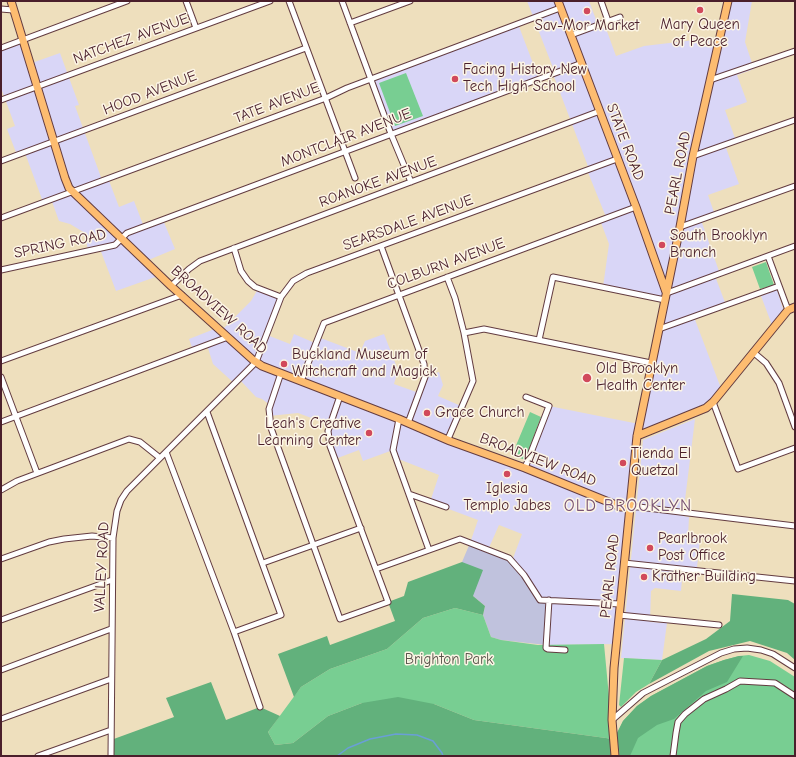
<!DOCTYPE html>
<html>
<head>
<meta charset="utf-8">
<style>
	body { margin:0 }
	#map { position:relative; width:796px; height:757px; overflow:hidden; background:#eedfbd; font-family:"Comic Neue",sans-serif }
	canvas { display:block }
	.frame { position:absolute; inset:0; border:2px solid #4a1f2b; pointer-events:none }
</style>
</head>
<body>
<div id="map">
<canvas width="796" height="757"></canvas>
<div class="frame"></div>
</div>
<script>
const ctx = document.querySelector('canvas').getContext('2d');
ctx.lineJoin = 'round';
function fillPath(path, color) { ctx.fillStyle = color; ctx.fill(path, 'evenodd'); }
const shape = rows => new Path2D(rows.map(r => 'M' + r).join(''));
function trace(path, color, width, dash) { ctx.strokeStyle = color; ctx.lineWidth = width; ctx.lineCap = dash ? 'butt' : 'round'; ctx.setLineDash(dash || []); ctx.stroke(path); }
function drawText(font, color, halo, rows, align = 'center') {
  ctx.font = font + ' "Comic Neue",sans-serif'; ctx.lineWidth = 3; ctx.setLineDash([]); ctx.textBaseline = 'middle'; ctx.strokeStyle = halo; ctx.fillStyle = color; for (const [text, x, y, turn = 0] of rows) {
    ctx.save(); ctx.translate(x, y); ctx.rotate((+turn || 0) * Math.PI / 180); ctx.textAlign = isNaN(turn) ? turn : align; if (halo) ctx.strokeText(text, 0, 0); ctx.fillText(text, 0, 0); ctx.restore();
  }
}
fillPath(shape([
	[527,1,581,1,581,2,589,1,598,25,604,23,616,56,644,46,720,37,728,1,752,1,745,42,754,69,737,75,747,102,725,110,736,141,725,145,739,184,708,195,715,215,701,220,720,274,715,276,726,305,694,317,722,391,713,402,637,436,616,644,546,645,540,600,512,561,522,534,499,525,488,550,470,543,478,520,430,502,439,475,396,458,393,450,363,461,359,450,335,459,330,446,330,425,298,413,269,416,270,405,262,399,256,397,240,380,235,384,213,364,207,345,193,350,189,339,217,328,221,331,251,301,258,289,281,297,267,335,290,344,294,334,315,343,318,337,360,353,365,341,384,334,398,370,394,384,419,393,425,377,439,372,443,385,438,396,461,406,448,440,525,468,549,406,639,424,665,300,603,287,609,244,600,220,606,217,587,170,589,169,553,74,555,73],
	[518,24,539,79,391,134,371,79],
	[22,40,29,64,60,53,79,105,75,106,102,180,108,178,119,207,134,201,144,227,163,220,175,249,146,261,161,275,116,291,100,249,88,251,85,233,70,224,59,221,51,199,43,202,25,153,17,155,7,129,15,126,1,88,1,48],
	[777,290,783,309,772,325,761,296],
	[695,419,683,516,689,517,688,537,700,538,697,568,683,567,681,591,655,588,651,591,650,622,667,623,662,660,621,658,643,440]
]), '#d9d6f7');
fillPath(shape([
	[470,543,509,558,540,600,549,600,546,645,501,640,491,637,483,615,485,606,473,596,462,562]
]), '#c0c2dd');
fillPath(shape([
	[406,73,423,116,395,126,379,83],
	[766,262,774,285,760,289,752,267],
	[530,412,541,417,525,460,512,455],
	[455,608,483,615,491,637,501,640,538,645,604,644,613,739,474,720,434,704,362,703,328,716,293,743,275,745,268,732,301,687,330,669,387,649,423,618],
	[749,655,770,661,795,677,795,756,617,756,617,733,623,721,637,706,651,696,707,666,724,660,739,656],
	[624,658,662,660,649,684,636,692,621,707,619,705]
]), '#78ce92');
fillPath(shape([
	[462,562,483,570,473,596,485,606,483,615,455,608,423,618,387,649,330,669,301,687,294,697,278,654,327,636,330,645,395,621,388,602,404,596,408,582],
	[732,594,788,600,795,604,795,660,787,653,750,641,709,651,649,684,662,660,706,639,730,621],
	[739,656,743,656,727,682,706,691,674,719,657,725,638,738,630,756,620,756,617,733,623,721,637,706,651,696,707,666,724,660],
	[211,682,226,720,260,707,280,716,268,732,275,745,293,743,328,716,362,703,398,697,434,704,474,720,613,739,615,756,111,756,111,740,174,717,166,698]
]), '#62b17c');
trace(shape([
	[337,756,348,748,370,739,396,734,417,735,433,741,442,753,443,756]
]), '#6a9fd6', 1.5);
const minor = shape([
	[186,1,196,28],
	[289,1,355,178],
	[342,1,391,134,411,182],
	[601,1,608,21],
	[1,9,13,10],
	[350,23,410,1],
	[571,35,620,17],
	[1,48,127,1],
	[710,80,795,51],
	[1,100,270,1],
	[693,156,795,120],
	[1,161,306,48],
	[1,218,326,98,347,88,560,8],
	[680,227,795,186],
	[381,246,424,364,425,377,408,423],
	[234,248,241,271,248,281,255,287,281,297],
	[768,256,788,310],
	[1,270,115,245,127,233,582,63],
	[447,277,455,298,464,333,473,381,448,439],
	[171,286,189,269,200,261,600,111],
	[667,293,795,246],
	[659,329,779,286],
	[464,333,484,329,651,363],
	[539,340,553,277,665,300],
	[753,352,766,363,779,383,795,427],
	[1,361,182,295],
	[281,373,269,409,271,428,340,619,388,602,330,446,328,431,340,396],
	[1,377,37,473],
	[301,381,324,323,636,207],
	[713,402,738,469,795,448],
	[207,412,281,615,234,632],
	[399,419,393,450,429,550],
	[1,422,228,337],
	[166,452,234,632,260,707],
	[525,468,549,406,526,397],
	[1,490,17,481,129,439,140,442,160,458],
	[409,494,446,507],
	[630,507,639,507,795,526],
	[1,559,49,542,64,539,92,536,113,538],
	[263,563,361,528],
	[624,563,795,581],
	[376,569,460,539,509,558,524,575,540,600,620,604],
	[549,600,546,648,548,649,565,650],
	[619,615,719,625],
	[1,620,112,580],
	[1,670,111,629],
	[1,719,111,679],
	[612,720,643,693,721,653,734,649,747,648,761,650,773,654,795,668],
	[38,756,111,730],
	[111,756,113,538,117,511,121,500,127,491,256,362,281,297,293,281,307,273,617,159],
	[673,756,676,733,678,722,685,714,704,699,726,689,740,681,775,683,795,696]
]);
const major = shape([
	[11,1,65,178,69,188,171,286,253,360,262,366,399,419,450,441,525,468,621,507,630,507],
	[558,1,636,207,666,292],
	[637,436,706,408,713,402,788,310,795,307],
	[615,756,612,720,614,668,637,436,680,227,693,156,728,1]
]);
trace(minor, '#633c41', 7);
trace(major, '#633c41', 9);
trace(minor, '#fff', 5);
trace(major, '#fdbc70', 7);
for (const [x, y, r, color] of [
	[700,10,4,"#d1495b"],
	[587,11,4,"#d1495b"],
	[455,79,4,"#d1495b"],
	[662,245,4,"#d1495b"],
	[284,364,4,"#d1495b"],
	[587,378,5,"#d1495b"],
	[427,413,4,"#d1495b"],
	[369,433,4,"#d1495b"],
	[623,463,4,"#d1495b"],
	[507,474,4,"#d1495b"],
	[650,548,4,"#d1495b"],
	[644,577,4,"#d1495b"]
]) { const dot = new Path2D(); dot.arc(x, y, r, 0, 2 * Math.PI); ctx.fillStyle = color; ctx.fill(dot); trace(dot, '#fcf5e5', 1.5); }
drawText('15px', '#4a1f2b', '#fcf5e5', [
	["Mary Queen",700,25,"center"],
	["of Peace",700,42,"center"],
	["Sav-Mor Market",587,26,"center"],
	["Facing History New",463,70],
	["Tech High School",463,87],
	["South Brooklyn",670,236],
	["Branch",670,253],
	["Buckland Museum of",292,355],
	["Witchcraft and Magick",292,372],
	["Old Brooklyn",596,369],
	["Health Center",596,386],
	["Grace Church",435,413],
	["Leah's Creative",361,424,"right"],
	["Learning Center",361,441,"right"],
	["Tienda El",631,454],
	["Quetzal",631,471],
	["Iglesia",507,489,"center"],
	["Templo Jabes",507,506,"center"],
	["Pearlbrook",658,539],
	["Post Office",658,556],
	["Krather Building",652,577]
], 'left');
drawText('15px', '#4a1f2b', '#fcf5e5', [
	["NATCHEZ AVENUE",131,39,-20],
	["HOOD AVENUE",150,93,-21],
	["TATE AVENUE",277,103,-21],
	["MONTCLAIR AVENUE",346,138,-21],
	["STATE ROAD",625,142,69],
	["PEARL ROAD",678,173,-79],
	["ROANOKE AVENUE",378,182,-20],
	["SEARSDALE AVENUE",408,223,-20],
	["SPRING ROAD",60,244,-12],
	["COLBURN AVENUE",446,264,-20],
	["BROADVIEW ROAD",219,310,42],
	["BROADVIEW ROAD",538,460,21],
	["VALLEY ROAD",102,567,-87],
	["PEARL ROAD",610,576,-84]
]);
drawText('15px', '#58544a', '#fcf5e5', [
	["Brighton Park",449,660]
]);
ctx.letterSpacing = '1px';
drawText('17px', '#785273', '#fcf5e5', [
	["OLD BROOKLYN",628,506]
]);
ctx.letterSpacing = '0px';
</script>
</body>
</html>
